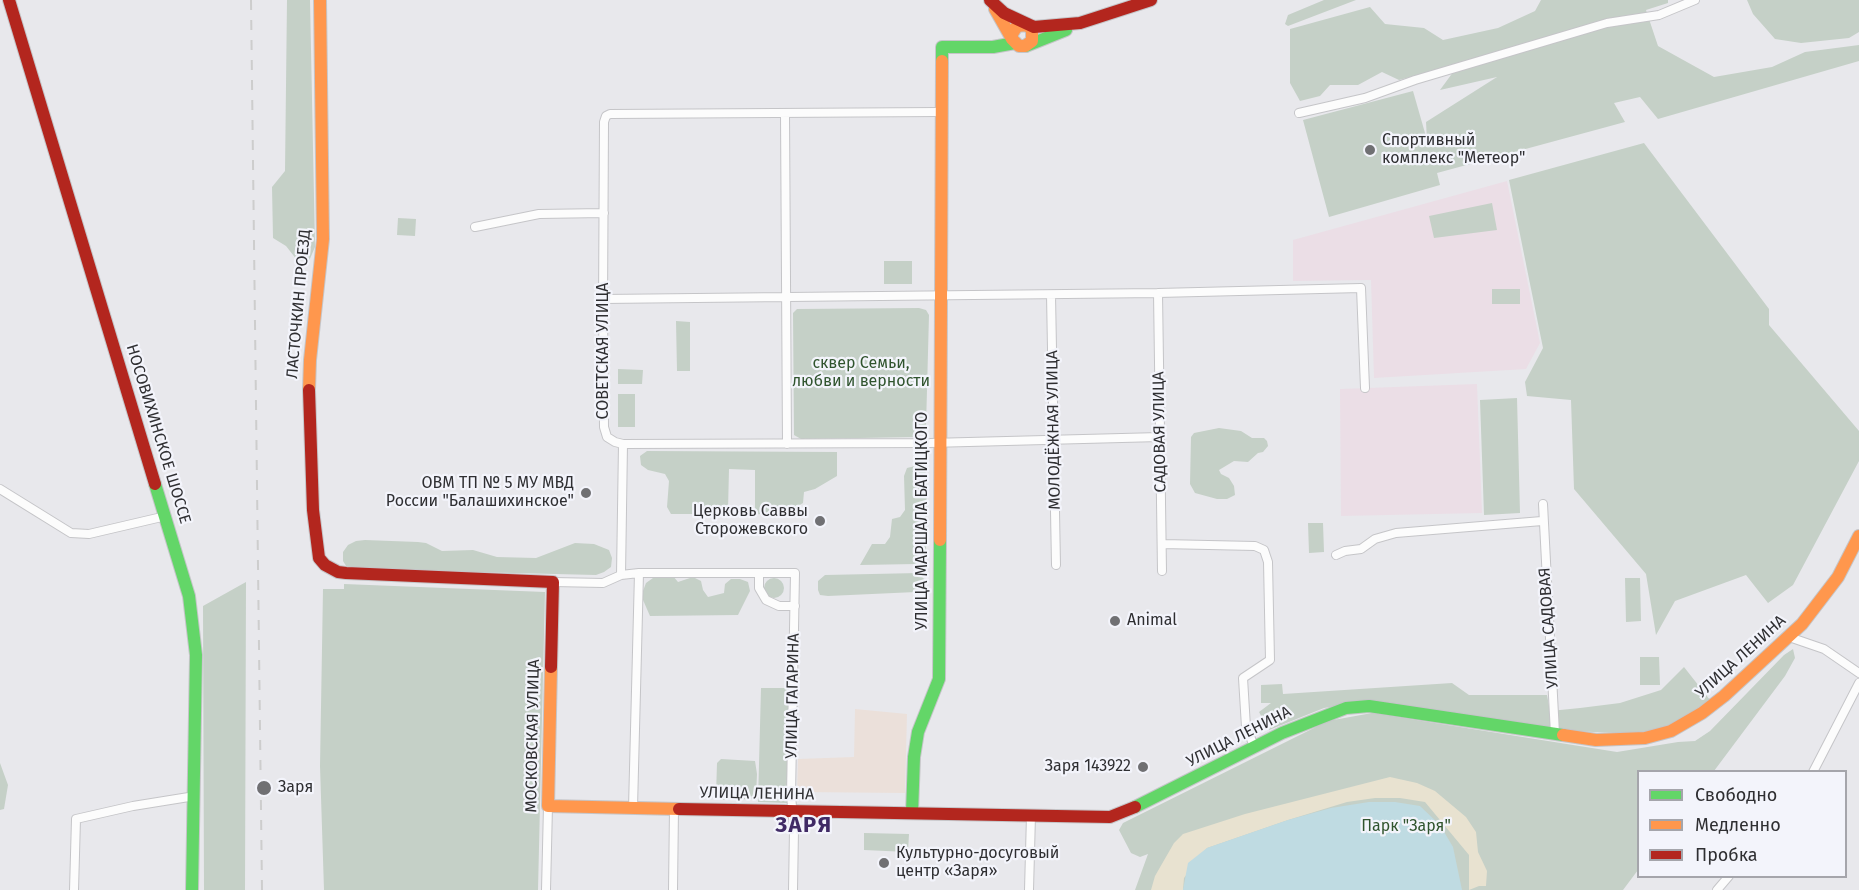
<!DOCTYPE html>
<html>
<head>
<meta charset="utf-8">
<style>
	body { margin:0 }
	#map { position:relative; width:1859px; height:890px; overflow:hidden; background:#e8e8ec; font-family:"Fira Sans",sans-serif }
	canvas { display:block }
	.legend { position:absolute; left:1637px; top:770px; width:210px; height:108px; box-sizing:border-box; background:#f3f4fb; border:2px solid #a5a5ab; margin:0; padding:8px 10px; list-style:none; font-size:18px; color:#2f2f32 }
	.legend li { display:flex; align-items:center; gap:12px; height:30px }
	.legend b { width:30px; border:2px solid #a5a5ab }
</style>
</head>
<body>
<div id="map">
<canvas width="1859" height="890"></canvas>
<ul class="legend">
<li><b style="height:8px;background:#63d668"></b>Свободно</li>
<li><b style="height:8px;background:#ff974d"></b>Медленно</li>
<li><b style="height:8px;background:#b3261e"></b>Пробка</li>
</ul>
</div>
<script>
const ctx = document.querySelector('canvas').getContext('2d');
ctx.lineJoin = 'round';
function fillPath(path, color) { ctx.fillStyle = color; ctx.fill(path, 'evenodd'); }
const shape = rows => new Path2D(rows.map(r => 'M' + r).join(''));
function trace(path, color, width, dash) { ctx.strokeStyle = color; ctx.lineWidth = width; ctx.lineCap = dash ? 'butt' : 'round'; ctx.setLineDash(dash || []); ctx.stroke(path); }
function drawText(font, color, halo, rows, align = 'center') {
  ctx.font = font + ' "Fira Sans",sans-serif'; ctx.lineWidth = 4.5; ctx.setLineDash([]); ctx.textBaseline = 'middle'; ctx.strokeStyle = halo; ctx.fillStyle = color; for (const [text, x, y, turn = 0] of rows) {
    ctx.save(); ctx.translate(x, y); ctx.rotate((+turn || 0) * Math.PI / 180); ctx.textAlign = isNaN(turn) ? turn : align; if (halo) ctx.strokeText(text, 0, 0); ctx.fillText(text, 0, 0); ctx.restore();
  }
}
fillPath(shape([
	[1507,181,1540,343,1526,369,1374,378,1371,280,1293,281,1293,240],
	[1477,384,1482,513,1341,516,1340,389]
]), '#ebdee6');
fillPath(shape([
	[855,709,907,714,905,793,797,792,798,759,854,757]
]), '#ebe0da');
fillPath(shape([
	[287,0,310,0,315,247,309,261,297,260,286,246,273,238,272,187,285,171],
	[1324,0,1356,0,1288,26,1285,24,1288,15],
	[1541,0,1668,0,1668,3,1646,10,1658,46,1714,77,1772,67,1805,52,1859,45,1859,61,1658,119,1640,97,1614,103,1625,122,1437,173,1440,185,1329,217,1303,120,1413,91,1427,140,1426,122,1497,77,1440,90,1459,64,1399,80,1382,72,1358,85,1330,85,1320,96,1300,101,1290,83,1290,29,1370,7,1385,24,1424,28,1443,40,1498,28,1535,11],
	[1747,0,1859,0,1859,32,1849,38,1801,43,1775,39,1753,14],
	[1644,143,1769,309,1769,325,1859,431,1859,461,1793,585,1768,603,1746,575,1675,601,1656,635,1646,574,1574,489,1571,400,1527,396,1525,382,1543,348,1509,180],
	[1492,203,1497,230,1434,238,1429,216],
	[398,218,416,219,415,236,397,235],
	[884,261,912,261,912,284,884,284],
	[1492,289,1520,289,1520,304,1492,304],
	[919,308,926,310,929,315,926,427,918,437,801,439,794,435,793,313,797,309],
	[676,321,690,322,690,371,677,371],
	[618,369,643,370,642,384,618,384],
	[618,394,635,394,635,427,618,427],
	[1517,398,1520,513,1484,515,1480,400],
	[1219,428,1241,431,1252,438,1264,438,1267,441,1268,446,1263,452,1258,453,1248,462,1234,461,1219,470,1221,474,1229,478,1234,486,1235,495,1227,499,1217,499,1195,493,1190,484,1191,437,1194,433],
	[647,451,837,452,837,476,815,489,804,492,803,503,788,512,780,515,755,514,755,470,729,469,728,510,721,514,671,514,667,507,669,481,665,474,648,470,641,465,640,456],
	[915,466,923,467,927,475,926,551,923,559,915,564,860,565,872,544,885,544,890,537,892,519,900,517,905,510,904,476,907,468],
	[1308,523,1323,523,1324,552,1309,553],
	[365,540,418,542,426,543,442,551,473,550,497,557,536,558,575,543,594,544,609,550,612,558,611,567,604,572,596,575,348,569,343,561,343,552,348,545,356,541],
	[919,573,924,579,923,588,916,592,828,596,820,595,818,590,818,581,825,575],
	[673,576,678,582,693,577,701,581,703,590,708,597,724,593,725,584,731,579,740,579,748,582,750,591,738,615,650,616,643,600,643,591,646,583,653,578],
	'764 588a10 10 0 1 1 20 0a10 10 0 1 1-20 0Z',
	[1625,578,1640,578,1641,621,1626,622],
	[246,582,245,890,204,890,203,606],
	[344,584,545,592,538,890,324,890,320,766,323,589,344,589],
	[1793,649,1795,658,1785,676,1714,771,1638,772,1638,870,1623,890,1135,890,1148,854,1140,857,1131,853,1119,830,1123,823,1328,721,1372,713,1617,752,1678,742,1695,741,1710,731,1784,655],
	[1640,657,1659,657,1660,685,1640,685],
	[1684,667,1710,700,1672,725,1639,734,1571,731,1371,700,1324,708,1269,730,1259,712,1271,703,1261,703,1261,685,1282,684,1283,694,1452,683,1469,695,1547,695,1550,711,1580,708,1620,703,1661,690],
	[761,688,790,688,787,803,758,802],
	[721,759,755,761,757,774,756,796,753,799,723,800,716,796,717,763],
	[0,763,8,785,4,809,0,810],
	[864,833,909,834,908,852,864,850]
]), '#c5d0c7');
fillPath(shape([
	[1390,777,1417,783,1435,791,1466,817,1476,832,1478,852,1487,871,1486,886,1479,886,1469,890,1469,855,1425,802,1400,798,1375,798,1347,802,1288,820,1207,848,1184,878,1183,890,1151,890,1155,876,1174,843,1183,834,1245,814]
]), '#e8e2d0');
fillPath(shape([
	[1369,802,1395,802,1420,806,1440,825,1453,847,1462,890,1183,890,1188,863,1207,848,1288,820,1331,808]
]), '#bfdbe2');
const street = shape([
	[940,112,610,114,606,116,604,122,603,306,604,427,607,437,615,442,623,444,930,443,1160,437],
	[785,113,787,444],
	[1299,113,1365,98,1415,80,1607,23,1659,15,1695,0],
	[475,227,539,214,604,213],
	[1158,293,1162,571],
	[1051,295,1056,565],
	[603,299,1158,293,1361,288,1365,388],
	[0,489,71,533,89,534,166,516],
	[1543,504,1555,734],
	[1162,544,1255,546,1264,550,1268,562,1270,660,1243,678,1246,727,1254,746],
	[1336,555,1345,551,1361,549,1375,539,1396,533,1542,521],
	[759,573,759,588,766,600,779,606,795,606],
	[621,575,623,444],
	[553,582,603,583,621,575,639,573,795,573,791,795,794,830,793,890],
	[1789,637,1824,649,1859,673],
	[1813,772,1859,683],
	[633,808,639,573],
	[74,890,76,819,133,806,195,796],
	[546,890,548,806],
	[673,890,674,809],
	[1029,890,1031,815],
	[1717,890,1729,876]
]);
const fast = shape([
	[1026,46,1066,30],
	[942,61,942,47,993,47,1015,43],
	[155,484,189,596,196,655,192,890],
	[1135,807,1282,733,1346,708,1369,706,1563,735],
	[912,813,914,757,918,732,939,679,940,540]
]);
const slow = shape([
	[995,9,1012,39,1019,46,1025,46,1032,41,1032,30,1027,25,1017,26,1012,34,1012,39],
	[309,390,310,360,323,239,320,0],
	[940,540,942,61],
	[551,667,548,806,679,809],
	[1563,735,1596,740,1645,738,1671,731,1702,713,1724,696,1802,624,1838,577,1859,536]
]);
const jam = shape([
	[9,0,155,484],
	[990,0,1004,13,1034,27,1080,23,1151,0],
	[309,390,313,510,319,558,325,565,338,572,346,573,553,582,551,667],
	[679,809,1110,817,1135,807]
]);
trace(street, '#c5c5c8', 10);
trace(fast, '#c5c5c8', 14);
trace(slow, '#c5c5c8', 14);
trace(jam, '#c5c5c8', 14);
trace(street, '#fcfcfc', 8);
trace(fast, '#63d668', 12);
trace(slow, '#ff974d', 12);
trace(jam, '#b3261e', 12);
trace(shape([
	[251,0,262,890]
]), '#cdcdcd', 2, [10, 10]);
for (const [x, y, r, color] of [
	[1370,150,6,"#707073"],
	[586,493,6,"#707073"],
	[820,521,6,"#707073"],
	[1115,621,6,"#707073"],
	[1143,767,6,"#707073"],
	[264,788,8,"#707073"],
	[884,863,6,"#707073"]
]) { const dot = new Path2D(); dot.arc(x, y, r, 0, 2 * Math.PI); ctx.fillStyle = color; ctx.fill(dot); trace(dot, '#f3f4fb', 2); }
drawText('16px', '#2f2f32', '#f3f4fb', [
	["Спортивный",1382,141],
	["комплекс \"Метеор\"",1382,159],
	["ОВМ ТП № 5 МУ МВД",574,484,"right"],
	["России \"Балашихинское\"",574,502,"right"],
	["Церковь Саввы",808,512,"right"],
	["Сторожевского",808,530,"right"],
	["Animal",1127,621],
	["Заря 143922",1131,767,"right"],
	["Заря",278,788],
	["Культурно-досуговый",896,854],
	["центр «Заря»",896,872]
], 'left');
drawText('16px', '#2f2f32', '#f3f4fb', [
	["ЛАСТОЧКИН ПРОЕЗД",299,304,-85],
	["СОВЕТСКАЯ УЛИЦА",604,351,-90],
	["МОЛОДЁЖНАЯ УЛИЦА",1054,430,-91],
	["САДОВАЯ УЛИЦА",1160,432,-91],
	["НОСОВИХИНСКОЕ ШОССЕ",158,434,73],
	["УЛИЦА МАРШАЛА БАТИЦКОГО",923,521,-90],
	["УЛИЦА САДОВАЯ",1549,628,-94],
	["УЛИЦА ЛЕНИНА",1741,657,-42],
	["УЛИЦА ГАГАРИНА",793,696,-89],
	["МОСКОВСКАЯ УЛИЦА",533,736,-89],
	["УЛИЦА ЛЕНИНА",1239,737,-27],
	["УЛИЦА ЛЕНИНА",757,794,1]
]);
drawText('16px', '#30542e', '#f3f4fb', [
	["сквер Семьи,",861,364],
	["любви и верности",861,382],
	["Парк \"Заря\"",1406,827]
]);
ctx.letterSpacing = '1.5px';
drawText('bold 22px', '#402a65', '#f3f4fb', [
	["ЗАРЯ",804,826]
]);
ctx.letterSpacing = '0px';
</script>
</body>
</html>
